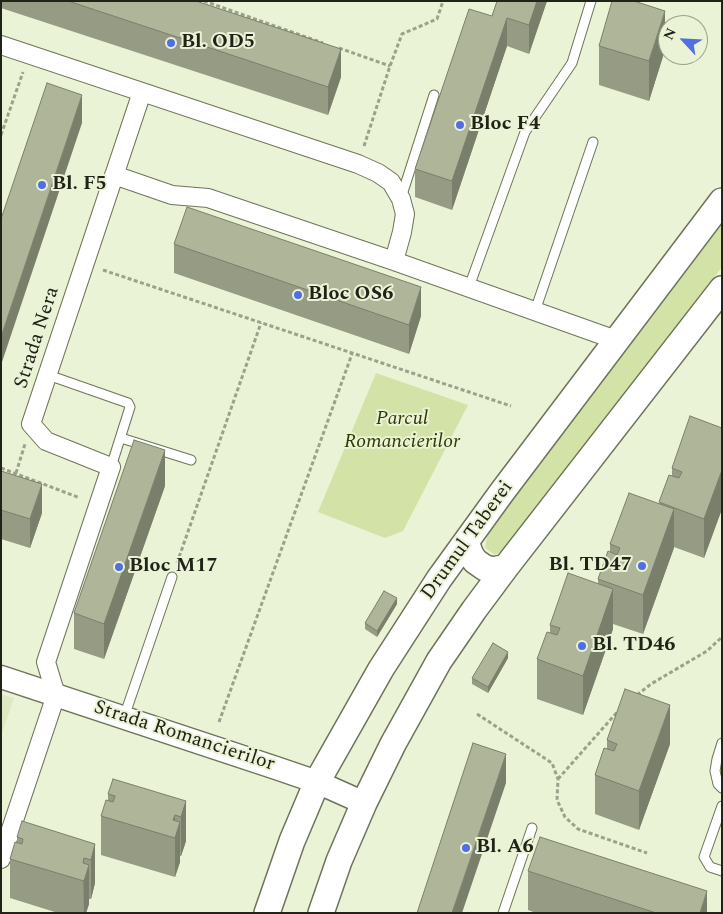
<!DOCTYPE html>
<html>
<head>
<meta charset="utf-8">
<style>
	body { margin:0 }
	#map { position:relative; width:723px; height:914px; overflow:hidden; background:#ebf3d6; font-family:Spectral,serif }
	canvas { display:block }
	.frame { position:absolute; inset:0; border:2px solid #202318; pointer-events:none }
	.north { position:absolute; left:658px; top:15px; width:50px; height:50px; box-sizing:border-box; background:#ebf3d6; border:1px solid #9aa08a; border-radius:50%; rotate:295deg; font-size:14px; font-weight:700; line-height:20px; text-align:center; color:#202318 }
	.north::after { content:''; display:block; margin:auto; width:18px; height:22px; background:#516ee3; clip-path:polygon(50% 0,100% 100%,50% 72%,0 100%) }
</style>
</head>
<body>
<div id="map">
<canvas width="723" height="914"></canvas>
<div class="frame"></div>
<div class="north">N</div>
</div>
<script>
const ctx = document.querySelector('canvas').getContext('2d');
ctx.lineJoin = 'round';
function fillPath(path, color) { ctx.fillStyle = color; ctx.fill(path, 'evenodd'); }
const shape = rows => new Path2D(rows.map(r => 'M' + r).join(''));
function trace(path, color, width, dash) { ctx.strokeStyle = color; ctx.lineWidth = width; ctx.lineCap = dash ? 'butt' : 'round'; ctx.setLineDash(dash || []); ctx.stroke(path); }
function drawText(font, color, halo, rows, align = 'center') {
  ctx.font = font + ' Spectral,serif'; ctx.lineWidth = 4; ctx.setLineDash([]); ctx.textBaseline = 'middle'; ctx.strokeStyle = halo; ctx.fillStyle = color; for (const [text, x, y, turn = 0] of rows) {
    ctx.save(); ctx.translate(x, y); ctx.rotate((+turn || 0) * Math.PI / 180); ctx.textAlign = isNaN(turn) ? turn : align; if (halo) ctx.strokeText(text, 0, 0); ctx.fillText(text, 0, 0); ctx.restore();
  }
}
fillPath(shape([
	[1,694,14,698,1,736]
]), '#dfe9c4');
fillPath(shape([
	[722,224,722,267,511,546,495,555,485,548,487,537,492,527],
	[376,373,468,405,403,531,385,538,318,512]
]), '#d3e2a7');
const service = shape([
	[401,198,434,95],
	[469,287,525,132,572,63,591,1],
	[535,311,593,142],
	[48,375,128,403,130,407,111,467],
	[121,438,191,460],
	[124,717,172,577],
	[722,743,717,759,715,771,718,784,722,788],
	[722,806,704,857,710,867,722,871],
	[503,913,532,828]
]);
const minor = shape([
	[1,45,358,164,378,173,391,182,401,199,405,214,402,232,394,261],
	[114,175,172,195,208,198,394,261,616,340],
	[1,859,56,695,46,662,111,467,46,441,31,424,142,92]
]);
const tertiary = shape([
	[1,677,276,768,317,782,364,803]
]);
const secondary = shape([
	[466,542,471,555,475,561,485,568,494,570,506,567],
	[267,913,292,841,317,782,381,669,439,579,502,492,722,201],
	[321,913,339,861,364,803,393,744,439,661,474,610,506,567,722,289]
]);
trace(service, '#6d745a', 11);
trace(minor, '#6d745a', 20);
trace(tertiary, '#6d745a', 25);
trace(secondary, '#6d745a', 28);
trace(shape([
	[204,1,323,43],
	[339,48,390,66],
	[1,135,23,72],
	[364,146,390,66,402,34,437,19,443,1],
	[103,270,511,406],
	[1,468,80,498],
	[16,473,25,444],
	[177,563,261,323],
	[637,695,651,684,707,651,722,637],
	[477,714,552,763,558,779,557,800,565,817,578,829,647,853],
	[219,722,352,354],
	[558,779,619,710]
]), '#9ba18b', 3, [4, 2.5]);
trace(service, '#fff', 9);
trace(minor, '#fff', 18);
trace(tertiary, '#fff', 22);
trace(secondary, '#fff', 25);
fillPath(shape([
	[1,1,196,1,341,77,328,115,1,8],
	[497,1,547,1,529,54,507,46,452,210,415,197,415,169,492,16],
	[599,46,665,50,649,101,599,85],
	[174,244,421,316,409,354,174,273],
	[722,428,722,509,704,558,674,547,643,634,613,624,613,629,583,715,537,699,537,659,550,633,550,625,598,584,598,579,610,552,610,544,659,504,672,476,672,468],
	[1,471,42,513,30,548,1,539],
	[165,486,104,659,74,649,74,613],
	[397,604,377,637,365,629,365,623],
	[508,658,488,693,472,684,472,678],
	[607,740,670,744,639,830,595,814,595,775,607,748],
	[108,794,186,801,186,841,181,856,180,856,180,862,175,877,101,855,101,816,108,800],
	[17,837,95,844,95,883,91,899,89,899,89,904,86,913,58,913,10,898,10,859,17,843],
	[528,871,707,913,536,913,528,910]
]), '#969c84');
fillPath(shape([
	[537,1,547,1,529,54,529,25],
	[665,11,665,50,649,101,649,61],
	[507,18,507,46,452,210,452,181],
	[341,49,341,77,328,115,328,87],
	[82,95,82,123,1,365,1,337],
	[421,287,421,316,409,354,409,325],
	[165,450,165,486,104,659,104,624],
	[722,470,722,509,704,558,704,519],
	[42,484,42,513,30,548,30,519],
	[674,509,674,548,643,634,643,595],
	[613,589,613,629,583,715,583,676],
	[397,598,397,604,377,637,377,631],
	[508,652,508,658,488,693,488,687],
	[670,705,670,744,639,830,639,791],
	[506,754,506,783,462,913,452,913],
	[186,801,186,841,181,856,181,817],
	[175,815,175,836,180,822,180,862,175,877,175,838,173,820],
	[95,844,95,883,91,899,91,860],
	[84,858,84,880,89,865,89,904,86,913,84,913,83,863],
	[707,891,707,913,700,913]
]), '#7a7f6b');
const building = shape([
	[68,1,196,1,341,49,328,87,68,1],
	[497,1,537,1,529,25,507,18,452,181,415,169,469,9,492,16,497,1],
	[612,1,634,1,665,11,649,61,599,46,612,1],
	[47,83,82,95,1,337,1,219,47,83],
	[187,207,421,287,409,325,174,244,187,207],
	[690,416,722,428,722,470,704,519,659,502,669,475,679,478,682,472,672,468,690,416],
	[134,440,165,450,104,624,74,613,134,440],
	[1,471,42,484,30,519,1,510,1,471],
	[629,493,674,509,643,595,598,579,608,551,617,555,620,548,610,544,629,493],
	[568,573,613,589,583,676,537,659,547,632,557,635,560,628,550,625,568,573],
	[384,591,397,598,377,631,365,623,384,591],
	[493,643,508,652,488,687,472,678,493,643],
	[625,689,670,705,639,791,595,775,604,748,614,751,617,744,607,740,625,689],
	[473,743,506,754,452,913,417,913,473,743],
	[113,779,186,801,181,817,175,815,173,820,180,822,175,838,101,816,106,800,113,802,115,796,108,794,113,779],
	[22,821,95,844,91,860,84,858,83,863,89,865,84,881,10,859,15,842,22,844,23,839,17,837,22,821],
	[540,837,707,891,700,913,656,913,528,871,540,837]
]);
fillPath(building, '#aeb599');
trace(building, '#7a7f6b', 1);
for (const [x, y, r, color] of [
	[171,43,5,"#516ee3"],
	[460,125,5,"#516ee3"],
	[42,185,5,"#516ee3"],
	[298,295,5,"#516ee3"],
	[642,566,5,"#516ee3"],
	[119,567,5,"#516ee3"],
	[582,646,5,"#516ee3"],
	[466,848,5,"#516ee3"]
]) { const dot = new Path2D(); dot.arc(x, y, r, 0, 2 * Math.PI); ctx.fillStyle = color; ctx.fill(dot); trace(dot, '#ebf3d6', 2); }
drawText('bold 20px', '#202318', '#ebf3d6', [
	["Bl. OD5",181,43],
	["Bloc F4",470,125],
	["Bl. F5",52,185],
	["Bloc OS6",308,295],
	["Bl. TD47",632,566,"right"],
	["Bloc M17",129,567],
	["Bl. TD46",592,646],
	["Bl. A6",476,848]
], 'left');
drawText('20px', '#202318', '#ebf3d6', [
	["Strada Nera",38,338,-72],
	["Drumul Taberei",468,541,-54],
	["Strada Romancierilor",184,737,18]
]);
drawText('italic 20px', '#303a00', '#ebf3d6', [
	["Parcul",402,420],
	["Romancierilor",402,443]
]);
</script>
</body>
</html>
